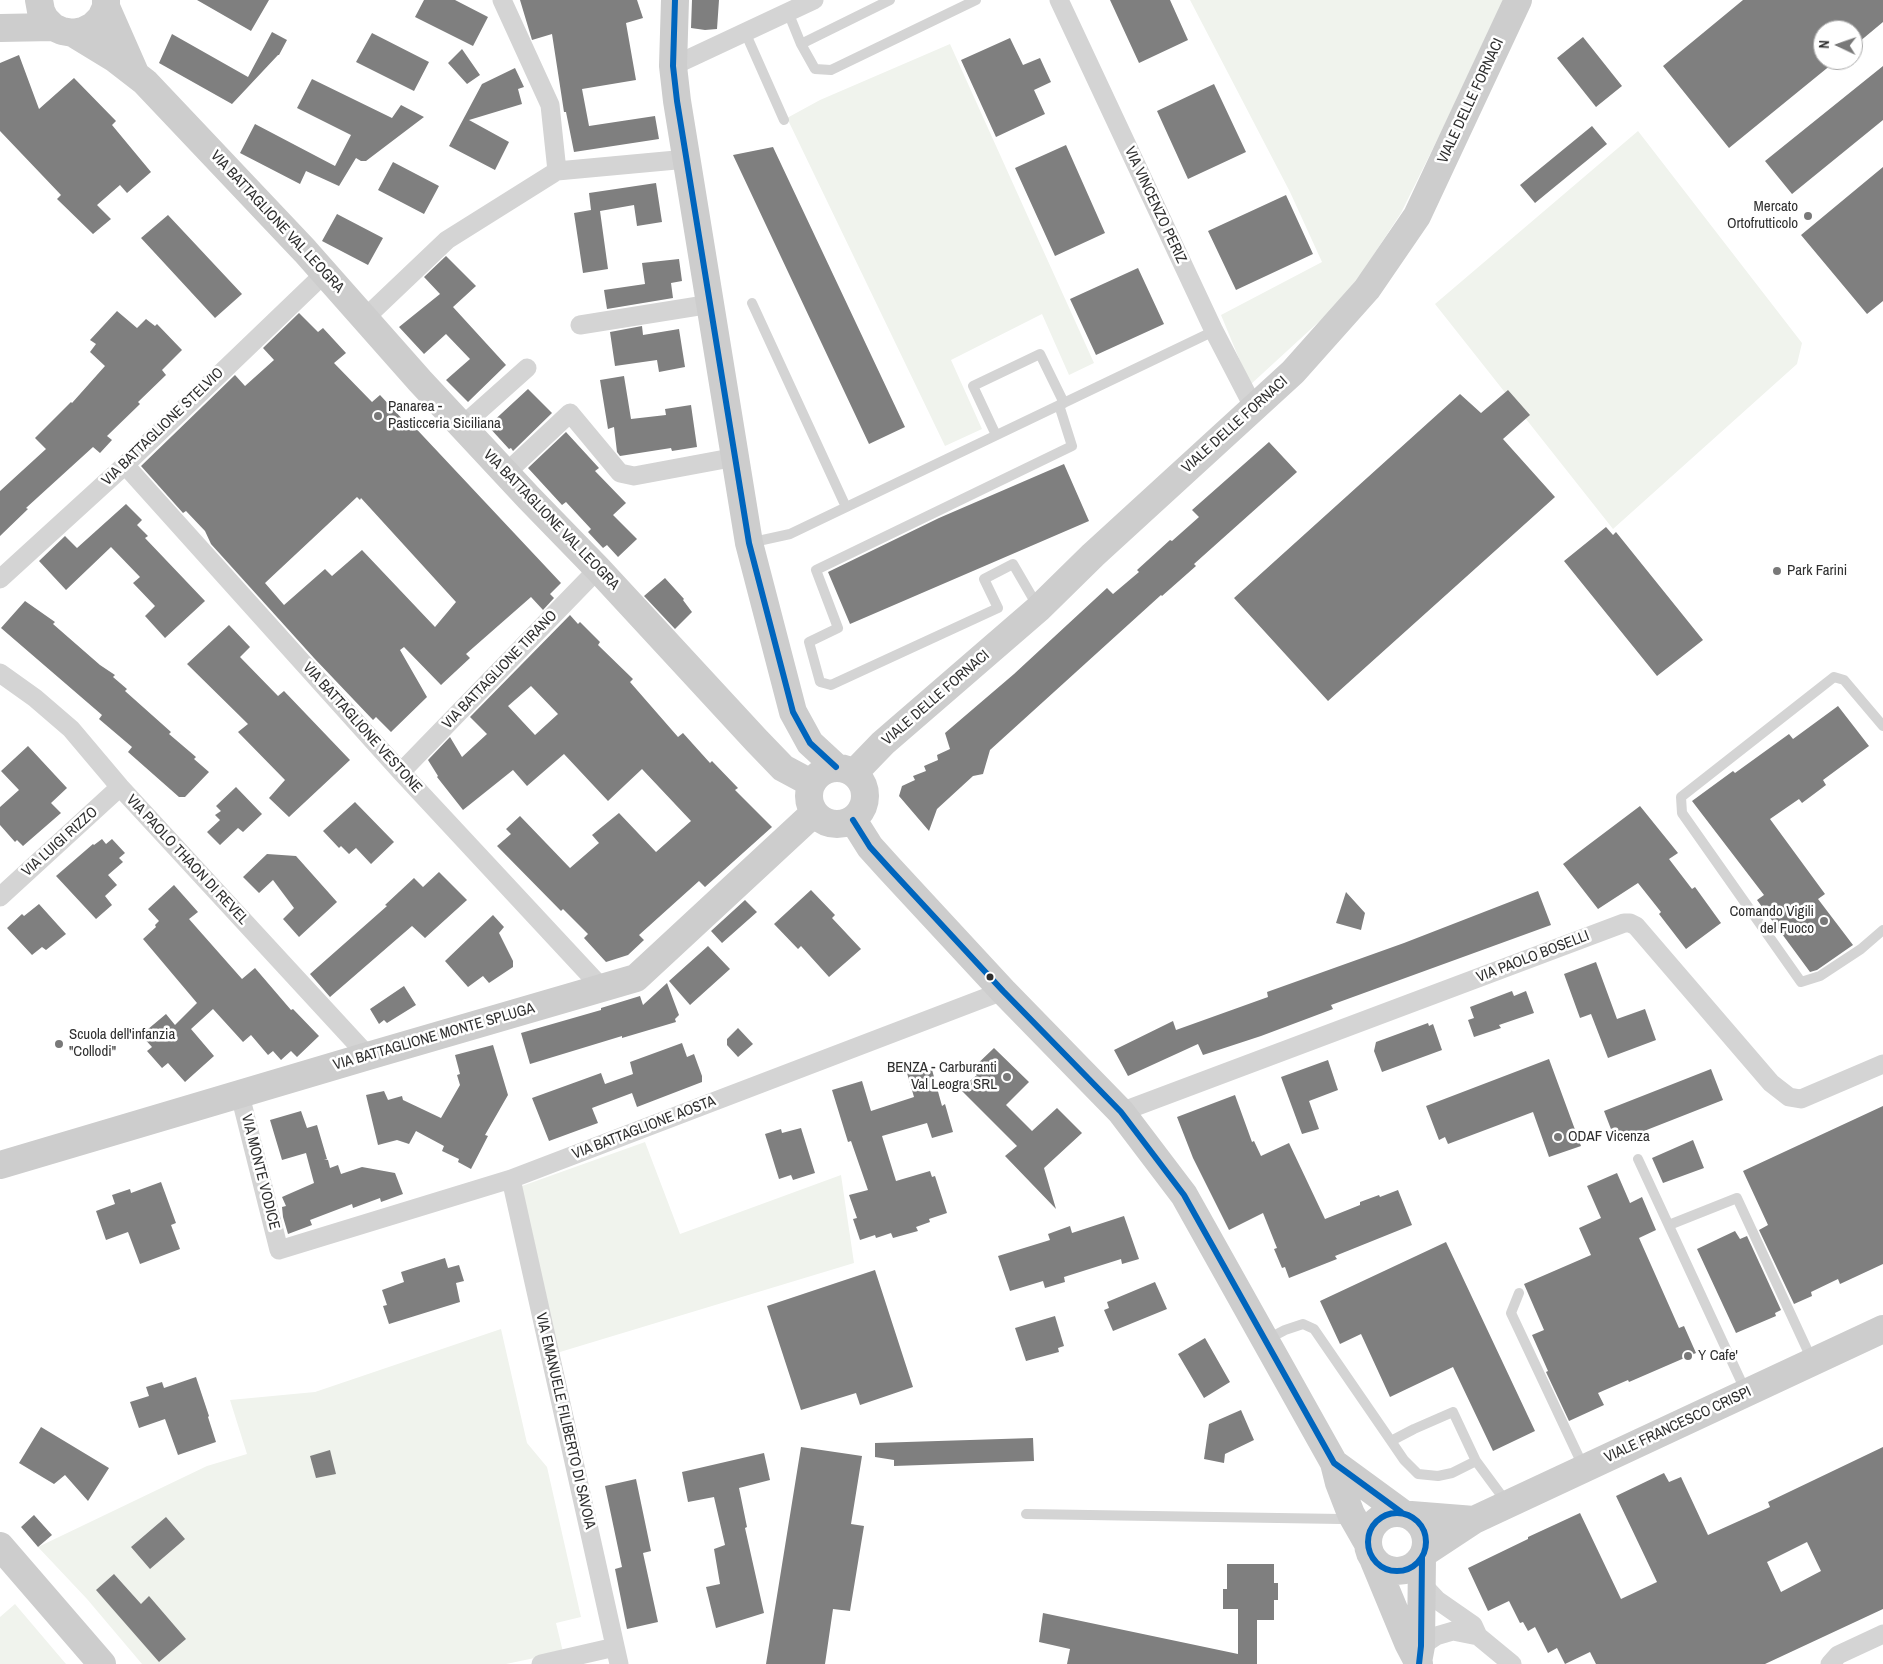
<!DOCTYPE html>
<html>
<head>
<meta charset="utf-8">
<style>
	body { margin:0 }
	#map { position:relative; width:1883px; height:1664px; overflow:hidden; background:#fff; font-family:"Archivo Narrow",sans-serif }
	canvas { display:block }
	.north { position:absolute; left:1813px; top:20px; width:50px; height:50px; box-sizing:border-box; background:#fff; border:1px solid #acacac; border-radius:50%; rotate:273deg; font-size:14px; font-weight:700; line-height:20px; text-align:center; color:#2f2f2f }
	.north::after { content:''; display:block; margin:auto; width:18px; height:22px; background:#787878; clip-path:polygon(50% 0,100% 100%,50% 72%,0 100%) }
</style>
</head>
<body>
<div id="map">
<canvas width="1883" height="1664"></canvas>
<div class="north">N</div>
</div>
<script>
const ctx = document.querySelector('canvas').getContext('2d');
ctx.lineJoin = 'round';
function fillPath(path, color) { ctx.fillStyle = color; ctx.fill(path, 'evenodd'); }
const shape = rows => new Path2D(rows.map(r => 'M' + r).join(''));
function trace(path, color, width, dash) { ctx.strokeStyle = color; ctx.lineWidth = width; ctx.lineCap = dash ? 'butt' : 'round'; ctx.setLineDash(dash || []); ctx.stroke(path); }
function drawText(font, color, halo, rows, align = 'center') {
  ctx.font = font + ' "Archivo Narrow",sans-serif'; ctx.lineWidth = 5; ctx.setLineDash([]); ctx.textBaseline = 'middle'; ctx.strokeStyle = halo; ctx.fillStyle = color; for (const [text, x, y, turn = 0] of rows) {
    ctx.save(); ctx.translate(x, y); ctx.rotate((+turn || 0) * Math.PI / 180); ctx.textAlign = isNaN(turn) ? turn : align; if (halo) ctx.strokeText(text, 0, 0); ctx.fillText(text, 0, 0); ctx.restore();
  }
}
fillPath(shape([
	[1190,0,1503,0,1441,132,1401,213,1361,274,1336,306,1250,385,1221,315,1322,262,1290,192],
	[950,44,1094,363,1069,375,1042,314,951,360,982,429,945,446,787,118,820,100],
	[1638,131,1802,343,1797,364,1613,529,1435,304],
	[645,1142,680,1234,841,1175,854,1263,560,1352,550,1352,515,1201,522,1186],
	[501,1329,527,1443,547,1467,581,1617,556,1623,563,1652,506,1664,142,1664,87,1599,38,1547,207,1466,247,1454,230,1400,315,1392],
	[15,1604,66,1664,0,1664,0,1617]
]), '#f0f3ed');
fillPath(shape([
	[197,0,269,0,251,31],
	[424,0,455,0,488,17,473,46,415,17],
	[520,0,637,0,643,18,626,23,636,80,582,89,589,126,655,116,659,139,574,152,566,112,564,112,552,34,532,40],
	[692,0,719,0,717,29,705,30,691,28],
	[1110,0,1170,0,1188,40,1139,63],
	[1743,0,1883,0,1883,22,1853,47,1853,30,1823,30,1823,60,1837,60,1729,148,1663,66],
	[272,32,287,40,279,55,278,55,232,104,159,63,172,34,248,77],
	[372,33,429,62,414,91,356,62],
	[1583,37,1622,86,1596,107,1557,58],
	[1010,38,1023,65,1040,58,1051,82,1034,90,1045,114,996,137,961,60],
	[462,49,480,75,467,84,448,63],
	[19,55,39,109,74,78,116,121,112,125,151,172,127,193,120,185,97,205,111,219,93,234,57,199,61,195,0,131,0,63],
	[1883,66,1883,120,1792,194,1765,161],
	[515,68,524,87,518,89,522,104,469,120,509,142,495,170,449,146,482,84],
	[312,79,392,118,401,105,424,117,366,161,361,161,356,158,339,186,306,171,300,184,240,153,255,124,335,166,351,135,297,108],
	[1214,84,1246,152,1188,179,1157,111],
	[1592,126,1607,144,1535,203,1520,185],
	[1066,145,1105,233,1055,256,1015,168],
	[773,147,905,427,869,444,733,155],
	[393,162,439,186,424,214,378,190],
	[1883,167,1883,301,1867,314,1801,235],
	[656,183,662,222,637,226,634,205,600,211,608,269,583,273,574,213,591,210,589,193],
	[1286,195,1313,254,1236,290,1208,231],
	[337,214,383,238,368,265,322,241],
	[168,215,242,294,215,318,141,238],
	[446,256,476,286,453,307,506,365,468,402,446,380,470,359,446,334,424,354,399,327,440,294,424,277],
	[679,259,682,281,671,283,673,298,607,309,604,290,645,284,642,263],
	[1138,268,1164,324,1096,355,1070,299],
	[117,311,137,328,146,319,155,326,157,324,182,350,162,370,166,375,138,402,140,404,107,436,112,440,100,453,93,447,26,508,28,509,0,536,0,491,46,449,35,438,71,402,72,403,105,366,90,352,96,344,90,340],
	[299,313,318,332,323,328,346,353,334,363,372,402,380,395,406,423,408,420,561,583,550,594,554,598,543,610,531,597,466,654,470,658,441,685,404,647,400,650,427,697,391,732,376,717,373,720,314,658,211,544,205,531,186,511,183,513,141,466,235,375,245,386,274,360,263,348],
	[357,497,360,500,361,498,456,602,435,627,362,550,332,576,325,569,284,605,265,583],
	[642,326,643,335,679,329,685,367,659,372,657,360,615,366,610,332],
	[624,376,631,419,666,415,665,409,691,405,697,447,672,451,671,448,620,456,617,452,614,427,608,429,600,380],
	[528,389,552,413,513,451,511,448,509,449,488,426],
	[1508,390,1530,415,1503,439,1555,497,1328,701,1234,598,1460,394,1481,413],
	[566,432,599,468,595,471,626,503,613,515,637,539,618,557,607,545,603,548,588,532,591,529,566,502,562,505,528,468],
	[1269,442,1297,472,1194,564,1196,566,1162,596,1161,595,990,750,983,774,973,776,937,809,929,831,899,796,902,786,915,780,913,776,926,771,924,766,938,760,937,755,950,749,945,733,1014,674,1107,588,1113,594,1139,572,1137,570,1170,540,1172,541,1199,517,1192,510],
	[1064,464,1089,521,850,624,828,572,939,518],
	[126,504,142,520,137,525,148,536,145,538,205,601,165,638,145,616,155,606,133,583,140,577,111,547,66,590,39,561,65,536,77,548],
	[1606,527,1613,535,1616,532,1703,640,1657,676,1564,561],
	[665,578,684,599,683,600,692,612,675,629,644,596],
	[25,601,55,622,53,624,100,665,115,675,113,677,127,689,125,691,171,732,169,734,196,757,194,759,209,772,185,797,179,797,128,752,132,747,99,719,102,715,1,628],
	[570,615,578,624,580,622,600,642,598,645,633,679,630,682,678,737,683,733,710,763,712,761,738,788,735,790,772,827,705,887,699,881,639,935,644,940,628,955,606,962,584,938,588,934,563,909,561,911,497,846,511,834,506,829,520,816,570,868,599,843,592,835,619,813,656,852,691,821,642,769,608,801,564,754,527,786,513,770,463,810,437,777,438,776,428,760,450,737,462,757,487,734,470,717],
	[531,686,558,714,535,735,508,706],
	[229,625,250,647,240,657,278,696,284,691,350,760,289,817,269,798,285,780,238,732,248,724,187,664],
	[1838,706,1869,746,1823,780,1826,785,1802,803,1799,799,1770,819,1825,894,1818,899,1853,945,1817,970,1810,972,1757,900,1764,895,1692,801,1733,771,1735,773,1789,734,1793,739],
	[28,746,67,788,51,803,61,813,23,846,17,840,15,842,0,825,0,807,19,790,1,771],
	[236,787,262,814,243,832,238,828,220,845,207,832,220,820,215,815,221,811,216,806],
	[355,802,394,842,371,864,356,848,349,854,341,846,339,848,323,831],
	[1640,806,1678,853,1669,859,1692,889,1695,887,1721,923,1686,949,1659,914,1661,912,1638,883,1598,909,1563,864],
	[102,839,106,844,112,839,125,853,119,858,123,862,108,875,117,885,105,896,112,905,96,919,56,876,93,844,94,845],
	[267,854,296,856,337,902,299,937,283,919,294,908,273,880,259,893,243,877],
	[439,872,467,900,425,938,412,926,330,997,310,974,387,906,385,905,414,878,423,887],
	[174,885,198,912,189,919,242,979,255,968,291,1010,293,1009,319,1036,297,1057,291,1051,281,1060,273,1051,268,1055,251,1035,243,1042,213,1009,191,1029,214,1056,185,1082,168,1063,162,1068,147,1051,152,1047,141,1035,166,1014,175,1025,197,1003,143,939,156,927,155,925,159,921,148,909],
	[811,890,835,915,832,918,861,949,829,977,801,946,798,949,774,924],
	[1538,891,1551,925,1331,1005,1333,1009,1261,1036,1203,1055,1198,1044,1128,1076,1114,1050,1173,1021,1176,1030,1268,997,1267,992,1404,943],
	[1346,892,1365,913,1361,930,1336,923],
	[745,900,757,912,722,943,711,931],
	[39,904,66,934,46,950,42,947,32,955,7,928,22,914,24,916],
	[493,915,504,927,499,933,513,961,513,967,489,983,483,976,468,987,445,961],
	[708,946,730,969,690,1005,669,981],
	[1596,962,1617,1019,1645,1009,1656,1040,1608,1058,1591,1014,1580,1018,1564,974],
	[667,983,679,1015,675,1019,676,1022,622,1038,622,1036,530,1064,521,1033,601,1010,601,1008,640,996,643,1005],
	[404,986,416,1005,387,1023,384,1020,379,1024,370,1009],
	[1512,991,1514,996,1526,991,1534,1013,1499,1025,1501,1028,1474,1037,1468,1020,1474,1018,1470,1007],
	[1428,1023,1429,1026,1433,1024,1442,1050,1382,1072,1374,1051,1376,1042],
	[738,1028,753,1044,738,1057,727,1045,727,1039],
	[682,1043,687,1057,694,1054,702,1076,702,1082,637,1107,632,1093,592,1108,598,1123,549,1141,532,1098,601,1073,605,1084,633,1074,630,1062],
	[493,1045,508,1095,485,1135,488,1136,471,1169,458,1162,459,1159,442,1151,444,1146,416,1131,409,1144,397,1140,378,1145,366,1095,384,1091,388,1100,402,1096,403,1100,441,1118,460,1085,457,1075,460,1074,455,1055],
	[994,1048,1029,1082,1006,1105,1032,1131,1057,1108,1082,1133,1044,1168,1056,1209,1005,1156,1017,1146,960,1089,977,1075,971,1070],
	[1549,1059,1581,1146,1549,1157,1533,1112,1448,1144,1445,1137,1439,1140,1426,1106],
	[1328,1060,1338,1090,1309,1101,1319,1129,1302,1134,1281,1077],
	[931,1066,942,1106,945,1104,953,1132,932,1138,927,1123,882,1136,896,1181,930,1171,932,1177,935,1176,947,1213,929,1219,930,1222,916,1227,918,1231,893,1238,891,1233,876,1238,875,1235,860,1240,853,1219,857,1218,849,1195,868,1190,851,1141,848,1142,832,1090,862,1081,871,1111,914,1097,907,1073],
	[1711,1069,1723,1100,1616,1142,1604,1111],
	[1235,1095,1252,1142,1254,1141,1261,1156,1289,1143,1325,1219,1360,1205,1360,1202,1379,1195,1380,1197,1398,1190,1412,1225,1335,1256,1337,1259,1289,1278,1285,1267,1282,1268,1274,1249,1277,1248,1263,1213,1229,1230,1193,1158,1177,1117],
	[1883,1106,1883,1264,1840,1284,1838,1279,1811,1292,1812,1296,1794,1304,1759,1230,1768,1225,1743,1171],
	[301,1111,307,1128,317,1125,327,1159,324,1159,328,1160,330,1168,338,1165,341,1174,362,1167,395,1173,403,1194,381,1202,380,1198,353,1208,352,1204,310,1220,312,1225,288,1234,283,1217,282,1207,286,1206,282,1197,314,1183,306,1153,282,1160,270,1120],
	[801,1128,815,1173,793,1180,791,1175,779,1179,765,1134,781,1129,782,1133],
	[1693,1140,1704,1168,1663,1183,1652,1158],
	[1617,1173,1630,1203,1642,1197,1656,1230,1639,1238,1679,1328,1684,1326,1696,1353,1629,1382,1628,1380,1598,1393,1604,1405,1569,1421,1546,1372,1548,1371,1532,1335,1544,1330,1524,1284,1591,1255,1579,1228,1601,1218,1587,1186],
	[161,1182,176,1223,171,1225,180,1249,140,1264,128,1232,106,1240,96,1211,115,1204,112,1195,130,1189,131,1193],
	[1124,1216,1139,1259,1122,1264,1121,1259,1064,1277,1065,1282,1045,1288,1043,1281,1010,1291,998,1256,1050,1240,1048,1234,1070,1226,1072,1233],
	[1735,1231,1740,1239,1747,1236,1781,1310,1775,1313,1776,1316,1736,1333,1697,1249],
	[1446,1242,1535,1431,1493,1451,1453,1367,1390,1397,1361,1334,1340,1344,1320,1301],
	[445,1258,448,1268,459,1265,464,1281,456,1283,460,1302,389,1324,383,1306,387,1305,382,1290,404,1282,401,1272],
	[875,1270,913,1387,860,1405,856,1393,801,1410,767,1306],
	[1155,1282,1167,1309,1113,1331,1104,1310,1109,1308,1107,1302],
	[1055,1316,1064,1346,1058,1348,1059,1352,1026,1361,1015,1328],
	[1205,1338,1230,1382,1204,1398,1178,1354],
	[196,1377,209,1416,208,1417,216,1442,178,1455,165,1419,139,1428,130,1402,149,1396,146,1387,162,1382,164,1388],
	[1241,1410,1254,1440,1225,1454,1224,1463,1204,1459,1209,1424],
	[41,1427,109,1468,88,1501,65,1475,54,1484,19,1463],
	[1033,1438,1034,1461,894,1466,894,1460,875,1457,875,1443],
	[801,1447,862,1456,851,1524,864,1526,850,1611,833,1609,825,1664,766,1664],
	[1883,1447,1883,1609,1765,1664,1596,1664,1590,1652,1565,1664,1557,1648,1548,1653,1535,1627,1528,1631,1523,1622,1520,1623,1509,1601,1488,1611,1468,1568,1528,1539,1528,1537,1580,1513,1621,1599,1657,1582,1616,1496,1664,1473,1669,1482,1681,1477,1708,1535,1770,1507,1768,1502],
	[1807,1542,1821,1571,1781,1592,1767,1562],
	[330,1450,336,1474,316,1478,310,1456],
	[764,1453,770,1480,739,1488,747,1527,745,1528,764,1613,716,1628,706,1587,720,1584,714,1549,725,1545,714,1497,688,1502,682,1472],
	[636,1479,651,1551,643,1553,658,1622,627,1629,615,1569,622,1567,605,1486],
	[34,1515,52,1535,38,1547,21,1527],
	[166,1517,185,1539,150,1569,131,1547],
	[1227,1564,1274,1564,1274,1583,1278,1583,1278,1600,1274,1600,1274,1620,1257,1620,1257,1664,1067,1664,1070,1649,1039,1642,1043,1613,1238,1654,1238,1609,1223,1609,1223,1589,1227,1589],
	[114,1574,141,1604,149,1596,186,1639,159,1662,96,1590]
]), '#7f7f7f');
trace(shape([
	[788,12,801,44,815,69,831,70,976,0],
	[745,32,784,120],
	[801,44,890,0],
	[752,303,846,507],
	[996,435,973,386,1040,354,1064,403],
	[749,543,790,534,1214,331],
	[1038,607,1013,564,984,579,998,608,831,685,820,682,809,642,838,628,816,570,1072,446,1059,405],
	[1883,726,1844,680,1834,677,1681,797,1682,813,1801,982,1820,976,1861,949,1883,930],
	[1638,1159,1746,1392],
	[1669,1225,1737,1198,1812,1360],
	[1519,1293,1511,1313,1584,1468],
	[1266,1340,1285,1330,1303,1324,1314,1329,1391,1441],
	[1453,1412,1476,1461,1452,1473,1438,1476,1418,1474,1404,1460,1391,1441,1414,1429,1453,1412],
	[1476,1461,1507,1503],
	[1026,1514,1341,1519,1351,1514]
]), '#d4d4d4', 10);
trace(shape([
	[502,0,550,105,557,171],
	[1059,0,1214,331,1254,408],
	[673,66,814,0],
	[365,318,447,240,557,171,687,159],
	[580,325,711,304],
	[462,426,527,368],
	[125,465,401,772,602,988],
	[506,473,570,413,620,473,634,476,736,457],
	[0,579,125,465,325,273],
	[0,673,35,698,71,729,120,787,368,1056],
	[401,772,598,569],
	[0,897,120,787],
	[240,1095,279,1250,511,1179,1003,991],
	[1121,1112,1624,923,1630,923,1636,926,1771,1083,1789,1097,1801,1099,1883,1064],
	[511,1179,619,1664],
	[1422,1584,1437,1600,1473,1625,1478,1636,1512,1664],
	[1421,1646,1436,1636,1453,1631,1478,1636],
	[541,1664,615,1647],
	[1830,1664,1838,1655,1883,1634]
]), '#d4d4d4', 19);
trace(shape([
	[39,0,41,11,45,19,53,27,62,31,73,33,83,31,93,26,101,18,106,7,106,0],
	[675,0,673,66,677,101,749,543,793,712,810,743,836,767],
	[106,7,135,73],
	[0,28,53,27],
	[73,33,114,58,145,82,305,251,420,381,529,498,598,569,756,740,783,768,811,783],
	'809 796a28 28 0 1 1 56 0a28 28 0 1 1-56 0Z',
	[854,773,883,743,1038,609,1093,555,1293,372,1367,289,1417,216,1518,0],
	[853,820,870,847,889,868,1003,991,1121,1112,1184,1195,1334,1463,1339,1483,1351,1514,1367,1542],
	[0,1165,368,1056,636,978,814,813],
	[1334,1463,1401,1512],
	'1368 1542a29 29 0 1 1 58 0a29 29 0 1 1-58 0Z',
	[1411,1515,1474,1520],
	[0,1546,102,1664],
	[1424,1553,1474,1520,1883,1329],
	[1374,1561,1408,1643,1419,1664],
	[1418,1662,1421,1646,1422,1557]
]), '#cdcdcd', 28);
trace(shape([
	[675,0,673,66,677,101,749,543,793,712,810,743,836,767],
	[853,820,870,847,889,868,1003,991,1121,1112,1184,1195,1334,1463,1401,1512],
	'1368 1542a29 29 0 1 1 58 0a29 29 0 1 1-58 0Z',
	[1419,1664,1421,1646,1422,1557]
]), '#0065bd', 6);
for (const [x, y, r, color] of [
	[1808,216,5,"#787878"],
	[378,416,5,"#787878"],
	[1777,571,5,"#787878"],
	[1824,921,5,"#787878"],
	[990,977,4.5,"#2f2f2f"],
	[59,1044,5,"#787878"],
	[1007,1077,5,"#787878"],
	[1558,1137,5,"#787878"],
	[1688,1356,5,"#787878"]
]) { const dot = new Path2D(); dot.arc(x, y, r, 0, 2 * Math.PI); ctx.fillStyle = color; ctx.fill(dot); trace(dot, '#fff', 2); }
drawText('15px', '#2f2f2f', '#fff', [
	["VIALE DELLE FORNACI",1471,101,-65],
	["VIA VINCENZO PERIZ",1155,205,65],
	["VIA BATTAGLIONE VAL LEOGRA",277,222,47],
	["VIALE DELLE FORNACI",1235,425,-42],
	["VIA BATTAGLIONE STELVIO",163,427,-44],
	["VIA BATTAGLIONE VAL LEOGRA",551,520,46],
	["VIA BATTAGLIONE TIRANO",500,670,-46],
	["VIALE DELLE FORNACI",936,698,-41],
	["VIA BATTAGLIONE VESTONE",362,728,48],
	["VIA LUIGI RIZZO",60,842,-42],
	["VIA PAOLO THAON DI REVEL",187,860,47],
	["VIA PAOLO BOSELLI",1533,957,-21],
	["VIA BATTAGLIONE MONTE SPLUGA",434,1037,-16],
	["VIA BATTAGLIONE AOSTA",644,1128,-21],
	["VIA MONTE VODICE",260,1172,76],
	["VIA EMANUELE FILIBERTO DI SAVOIA",565,1421,77],
	["VIALE FRANCESCO CRISPI",1678,1425,-25]
]);
drawText('15px', '#2f2f2f', '#fff', [
	["Mercato",1798,207,"right"],
	["Ortofrutticolo",1798,224,"right"],
	["Panarea -",388,407],
	["Pasticceria Siciliana",388,424],
	["Park Farini",1787,571],
	["Comando Vigili",1814,912,"right"],
	["del Fuoco",1814,929,"right"],
	["Scuola dell'infanzia",69,1035],
	["\"Collodi\"",69,1052],
	["BENZA - Carburanti",997,1068,"right"],
	["Val Leogra SRL",997,1085,"right"],
	["ODAF Vicenza",1568,1137],
	["Y Cafe'",1698,1356]
], 'left');
</script>
</body>
</html>
